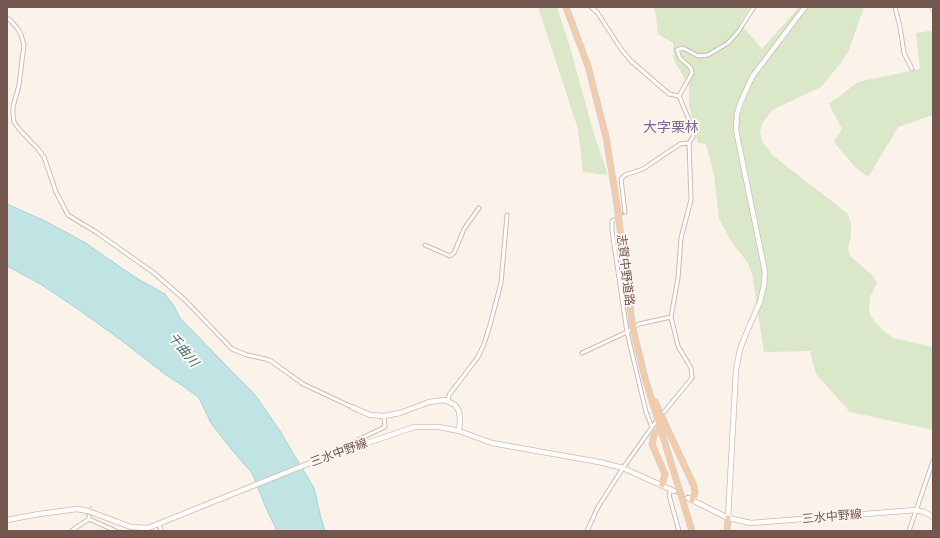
<!DOCTYPE html>
<html>
<head>
<meta charset="utf-8">
<style>
	body { margin:0 }
	#map { position:relative; width:940px; height:538px; overflow:hidden; background:#fbf2ea; font-family:Karla,sans-serif }
	canvas { display:block }
	.frame { position:absolute; inset:0; border:8px solid #73574f; pointer-events:none }
</style>
</head>
<body>
<div id="map">
<canvas width="940" height="538"></canvas>
<div class="frame"></div>
</div>
<script>
const ctx = document.querySelector('canvas').getContext('2d');
ctx.lineJoin = 'round';
function fillPath(path, color) { ctx.fillStyle = color; ctx.fill(path, 'evenodd'); }
const shape = rows => new Path2D(rows.map(r => 'M' + r).join(''));
function trace(path, color, width, dash) { ctx.strokeStyle = color; ctx.lineWidth = width; ctx.lineCap = dash ? 'butt' : 'round'; ctx.setLineDash(dash || []); ctx.stroke(path); }
function drawText(font, color, halo, rows, align = 'center') {
  ctx.font = font + ' Karla,"Noto Sans JP",sans-serif'; ctx.lineWidth = 4; ctx.setLineDash([]); ctx.textBaseline = 'middle'; ctx.strokeStyle = halo; ctx.fillStyle = color; for (const [text, x, y, turn = 0] of rows) {
    ctx.save(); ctx.translate(x, y); ctx.rotate((+turn || 0) * Math.PI / 180); ctx.textAlign = isNaN(turn) ? turn : align; if (halo) ctx.strokeText(text, 0, 0); ctx.fillText(text, 0, 0); ctx.restore();
  }
}
fillPath(shape([
	[538,7,557,7,572,54,593,131,608,175,583,172,578,129],
	[653,7,750,7,740,23,762,49,799,7,864,7,849,50,840,64,821,87,772,110,762,124,760,132,762,141,772,155,847,213,851,223,851,236,848,249,850,256,872,275,877,283,870,297,869,312,874,321,885,332,893,338,933,347,933,430,850,412,816,374,810,351,764,352,752,274,748,263,731,241,719,218,714,175,706,144,698,143,689,104,689,86,674,60,673,43,658,34,656,14],
	[930,31,933,34,933,115,898,127,869,176,865,175,855,167,834,142,842,129,829,104,858,82,920,69,916,33]
]), '#dae7c9');
const water = shape([
	[7,204,45,221,84,242,138,279,165,294,174,306,180,318,256,396,280,431,314,488,321,518,325,531,277,531,266,508,252,473,232,450,211,423,199,398,186,388,166,375,121,340,79,310,42,285,7,266,7,204]
]);
fillPath(water, '#c0e3e3');
trace(water, '#a7d3d4', 1);
trace(shape([
	[614,220,625,212],
	[90,512,91,506]
]), '#d9cbc3', 3, [3, 1.5]);
trace(shape([
	[674,491,688,498]
]), '#d9cbc3', 4.5, [4.5, 2]);
const street = shape([
	[591,7,597,12,621,49,631,61,669,94,679,96],
	[895,7,900,27,904,53,912,69],
	[7,18,11,21,18,29,21,35,24,45,19,85,13,107,13,114,14,122,19,129,38,149,44,157,56,192,68,215,96,232,154,273,185,300,232,349,247,355,266,359,271,361,303,384,352,407],
	[625,212,621,179,625,175,643,169,680,144,689,143],
	[614,220,612,221,612,231,627,332,646,412,652,427],
	[425,245,450,256,454,253,464,229,479,208],
	[582,353,627,332,639,324,671,317],
	[448,401,449,395,478,357,484,344,490,325,501,283,507,215],
	[664,412,692,378,691,368,678,346,671,317,678,278,681,238,691,200,689,143,693,137,693,129,679,96,692,73,691,68,680,58,677,50,683,48,698,56,708,55,728,43,738,32,754,7],
	[347,450,347,445,385,427,384,416],
	[671,489,669,495,679,531],
	[89,519,116,531],
	[159,524,161,531],
	[71,531,89,519,89,516],
	[587,531,598,507,623,468,655,423],
	[909,531,933,461]
]);
const secondary = shape([
	[932,7,933,9],
	[352,407,370,415,384,416,400,413,429,402,445,400,455,405,459,411,460,421,459,431],
	[688,498,728,518,751,523,916,510,924,512,933,517],
	[728,518,736,370,740,349,748,329,760,302,764,285,765,272,736,130,737,114,740,104,752,77,805,7],
	[7,520,39,514,77,509,88,511,131,527,148,528,315,461,414,427,439,427,459,431,492,443,599,462,623,468,674,491]
]);
const primary = shape([
	[566,7,588,66,606,137,617,205,632,323],
	[634,333,645,378,692,531],
	[655,402,694,486,695,493,692,500],
	[660,428,654,435,652,444,665,474,662,485],
	[727,531,728,518]
]);
trace(street, '#cebbb3', 5);
trace(secondary, '#d0bab1', 6);
trace(primary, '#d8d0ce', 7);
trace(street, '#fff', 3);
trace(secondary, '#fff', 4.5);
trace(primary, '#f2cca9', 5);
const primaryBridge = shape([
	[632,323,634,333]
]);
trace(primaryBridge, '#d8d0ce', 7, []);
trace(primaryBridge, '#f2cca9', 5);
drawText('12px', '#73574f', '#fdf6f0', [
	["志賀中野道路",625,270,83],
	["三水中野線",339,453,-20],
	["三水中野線",832,517,-5]
]);
drawText('italic 13px', '#447676', '#fdf6f0', [
	["千曲川",183,350,51]
]);
drawText('14px', '#7b678f', '#fdf6f0', [
	["大字栗林",671,128]
]);
</script>
</body>
</html>
